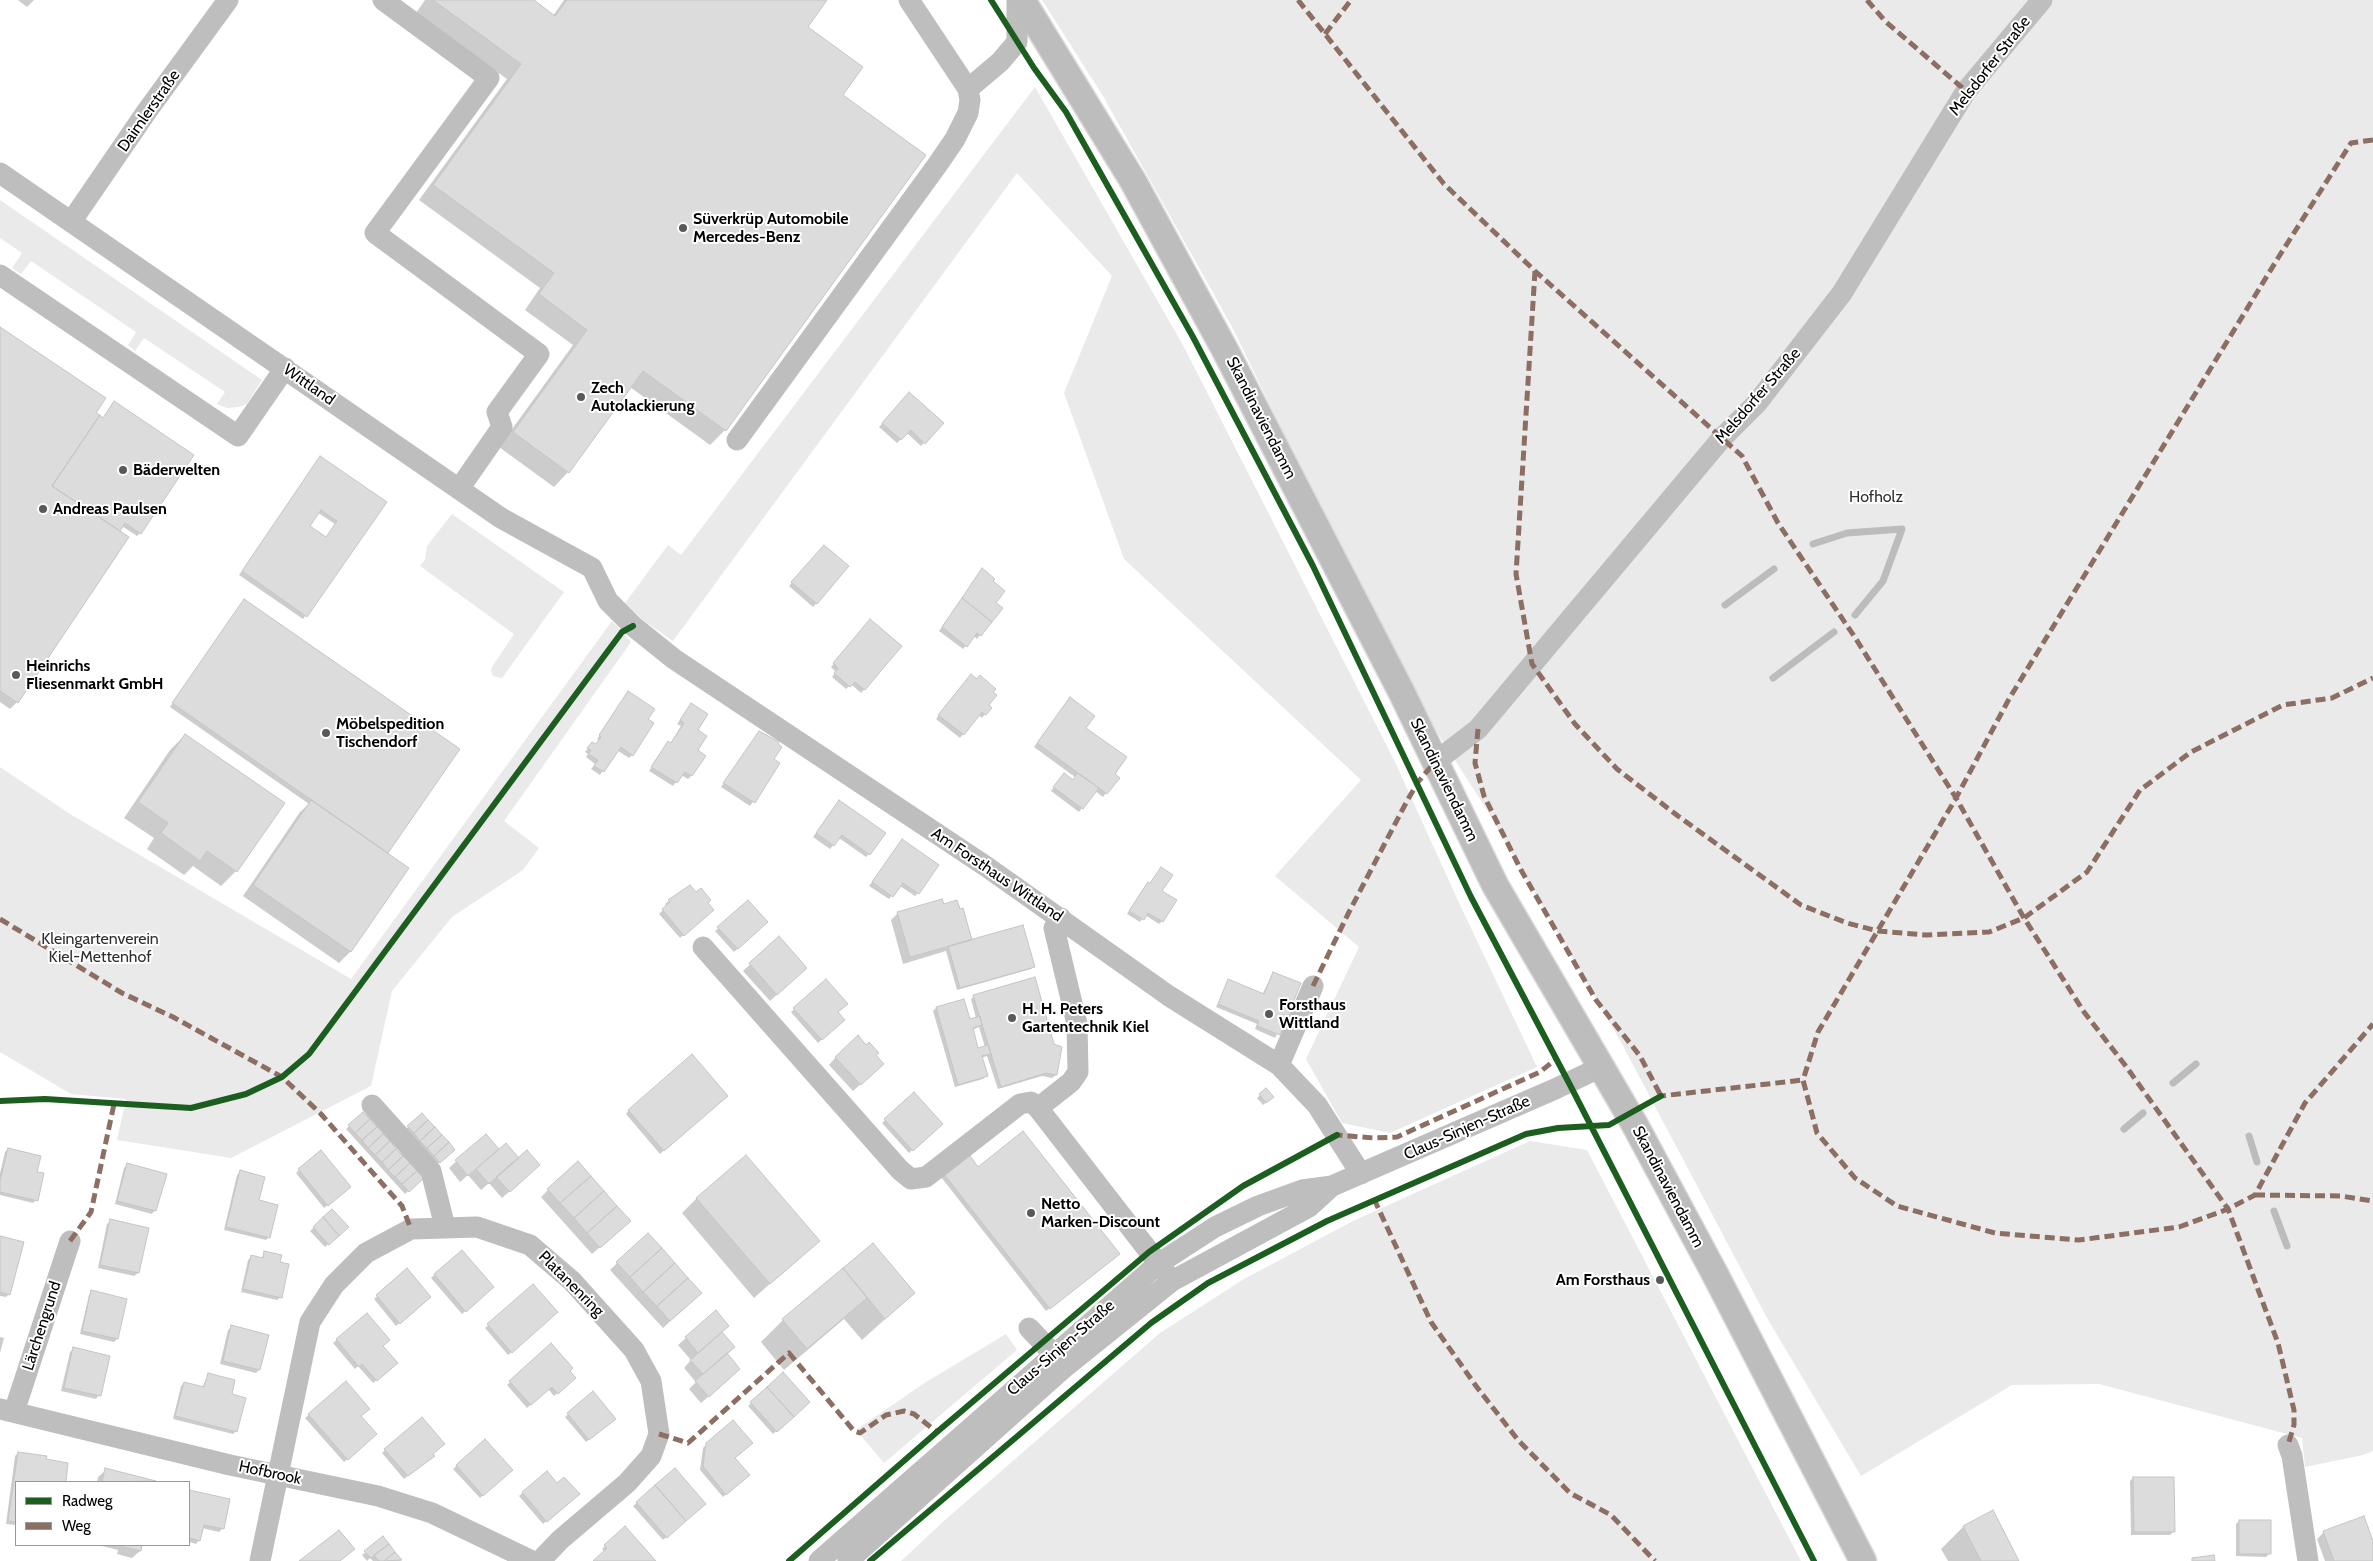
<!DOCTYPE html>
<html>
<head>
<meta charset="utf-8">
<style>
	body { margin:0 }
	#map { position:relative; width:2373px; height:1561px; overflow:hidden; background:#fff; font-family:Cabin,sans-serif }
	canvas { display:block }
	.legend { position:absolute; left:15px; top:1481px; width:175px; height:65px; box-sizing:border-box; background:#fff; border:1px solid #999; margin:0; padding:6px 9px; list-style:none; font-size:15px; color:#000 }
	.legend li { display:flex; align-items:center; gap:10px; height:25px }
	.legend b { width:25px; border:1px solid #999 }
</style>
</head>
<body>
<div id="map">
<canvas width="2373" height="1561"></canvas>
<ul class="legend">
<li><b style="height:6px;background:#1b5e20"></b>Radweg</li>
<li><b style="height:6px;background:#8d6e63"></b>Weg</li>
</ul>
</div>
<script>
const ctx = document.querySelector('canvas').getContext('2d');
ctx.lineJoin = 'round';
function fillPath(path, color) { ctx.fillStyle = color; ctx.fill(path, 'evenodd'); }
const shape = rows => new Path2D(rows.map(r => 'M' + r).join(''));
function trace(path, color, width, dash) { ctx.strokeStyle = color; ctx.lineWidth = width; ctx.lineCap = dash ? 'butt' : 'round'; ctx.setLineDash(dash || []); ctx.stroke(path); }
function drawText(font, color, halo, rows, align = 'center') {
  ctx.font = font + ' Cabin,sans-serif'; ctx.lineWidth = 4; ctx.setLineDash([]); ctx.textBaseline = 'middle'; ctx.strokeStyle = halo; ctx.fillStyle = color; for (const [text, x, y, turn = 0] of rows) {
    ctx.save(); ctx.translate(x, y); ctx.rotate((+turn || 0) * Math.PI / 180); ctx.textAlign = isNaN(turn) ? turn : align; if (halo) ctx.strokeText(text, 0, 0); ctx.fillText(text, 0, 0); ctx.restore();
  }
}
fillPath(shape([
	[1042,0,2373,0,2373,1451,2363,1455,2305,1467,2302,1438,2099,1384,2012,1385,1861,1476,1767,1318,1622,1044,1487,810,1406,684,1231,325,1103,96],
	[1035,87,1184,347,1395,762,1460,905,1537,1067,1390,1133,1342,1123,1306,1059,1359,947,1275,876,1361,780,1124,559,1064,393,1112,276,1017,173,673,641,644,621,625,603,668,545,681,555],
	[0,200,262,380,247,404,239,407,227,408,217,404,225,392,144,338,135,351,128,345,136,332,31,261,21,274,12,268,22,253,0,238],
	[452,514,564,592,502,678,493,676,491,671,492,667,514,634,420,566,425,560,427,546],
	[612,621,631,642,504,821,539,848,523,870,452,917,392,991,371,1086,231,1158,117,1140,126,1099,71,1094,0,1052,0,767,70,814,351,979],
	[1530,1141,1587,1150,1801,1561,901,1561,945,1520,1160,1333,1244,1279,1353,1221],
	[1006,1334,1017,1350,884,1463,856,1430,926,1382]
]), '#eaeaea');
fillPath(shape([
	[18,0,34,0,27,7],
	[425,0,532,0,553,16,564,0,826,0,806,27,842,95,725,430,710,445,630,387,568,472,554,487,499,447,573,345,525,310,540,288,419,200,507,79,416,13],
	[0,328,99,417,140,533,137,536,122,526,17,702,10,709,0,702],
	[909,394,943,423,921,446,907,433,897,443,879,427],
	[320,458,385,502,303,619,239,575],
	[317,512,335,524,326,538,308,526],
	[821,550,848,567,813,607,789,586],
	[979,573,994,603,980,635,977,639,974,636,963,649,939,631],
	[241,604,458,749,386,853,408,868,350,952,339,963,243,896,300,812,309,804,170,707],
	[867,624,900,646,861,693,851,684,846,689,832,677,836,672,831,667],
	[968,679,987,705,985,714,982,718,979,715,960,738,936,719],
	[628,692,647,720,632,755,629,758,617,750,600,775,591,769,595,764,586,757,588,754,585,752,589,747,595,745,599,740,597,739],
	[1067,702,1113,774,1118,778,1103,797,1095,791,1079,812,1051,791,1061,778,1072,781,1075,777,1034,747],
	[691,704,696,731,697,751,691,776,688,779,681,775,673,786,649,771,665,746,670,744,681,726,677,724],
	[765,734,777,742,772,759,779,764,750,806,721,787,756,736],
	[185,735,236,871,221,886,193,866,184,875,147,849,154,838,124,818,170,750],
	[836,805,869,854,866,857,839,838,830,849,813,837],
	[899,844,918,893,915,896,900,886,889,899,869,886],
	[1161,868,1162,921,1159,924,1145,915,1140,922,1127,914,1145,886,1150,884],
	[690,886,706,903,709,913,680,938,659,914,667,906,665,904,669,901],
	[748,901,766,922,734,952,715,931],
	[898,913,971,941,1034,966,1031,969,957,990,946,951,903,964,891,920],
	[778,938,798,975,770,1001,743,971],
	[1273,973,1300,984,1275,1038,1255,1029,1257,1024,1216,1007,1228,981,1262,995],
	[826,981,837,1013,843,1020,818,1043,791,1012],
	[974,996,1056,1075,1052,1078,1042,1076,998,1089,987,1056,981,1058,986,1076,983,1079,955,1087,933,1011,936,1008,969,1020,976,1018,971,999],
	[979,1027,985,1047,977,1049,972,1030],
	[875,1055,875,1071,853,1091,829,1065,836,1057],
	[914,1094,941,1124,909,1153,882,1123],
	[1260,1095,1269,1100,1263,1105,1257,1098],
	[723,1099,660,1154,626,1114,629,1110],
	[363,1113,422,1178,405,1194,346,1129],
	[422,1114,453,1150,436,1165,405,1130],
	[485,1135,499,1151,532,1172,502,1198,489,1183,481,1190,468,1175,460,1182,449,1168],
	[8,1149,36,1172,36,1200,33,1203,0,1195,0,1173,5,1152],
	[127,1164,155,1210,152,1214,115,1204,124,1168],
	[978,1168,1115,1257,1046,1311,941,1177,944,1174],
	[299,1170,346,1190,324,1208,296,1173],
	[240,1172,257,1201,269,1237,266,1240,224,1230,237,1175],
	[548,1190,622,1228,592,1254,541,1197],
	[697,1198,818,1241,754,1298,682,1213],
	[332,1211,347,1227,325,1247,310,1231],
	[111,1221,147,1229,138,1273,134,1276,98,1268,107,1224],
	[0,1238,9,1294,6,1297,0,1296],
	[873,1244,914,1293,862,1340,844,1319,784,1370,761,1342,783,1320],
	[265,1252,279,1263,281,1297,277,1300,241,1292,248,1260,251,1257,261,1259],
	[461,1252,489,1290,462,1314,431,1278],
	[617,1263,693,1300,663,1328,610,1270],
	[407,1270,426,1300,396,1326,374,1299],
	[533,1286,553,1315,508,1355,485,1328],
	[92,1292,126,1300,117,1339,114,1342,80,1334,89,1295],
	[716,1312,732,1376,701,1403,689,1389,696,1382,684,1368,691,1360,678,1345],
	[366,1315,393,1366,373,1383,358,1366,355,1369,333,1343],
	[232,1327,259,1370,256,1373,220,1364,228,1330],
	[0,1337,4,1338,0,1353],
	[551,1345,574,1378,554,1396,548,1389,527,1408,507,1385],
	[73,1349,99,1395,96,1399,61,1391,70,1352],
	[783,1374,809,1402,773,1434,748,1406],
	[208,1375,230,1395,236,1431,233,1434,173,1419,181,1386,184,1383,202,1388],
	[346,1383,360,1416,372,1438,344,1462,305,1418],
	[568,1414,611,1422,586,1442,565,1417],
	[485,1440,508,1473,480,1498,453,1469],
	[707,1444,734,1458,745,1478,723,1497,700,1470,703,1448],
	[385,1450,432,1454,430,1459,404,1479,382,1453],
	[18,1453,67,1464,64,1482,16,1482,16,1525,6,1524,15,1456],
	[106,1470,155,1482,97,1482,98,1477],
	[675,1470,701,1507,663,1540,633,1506],
	[546,1472,557,1485,575,1497,543,1524,519,1496],
	[2133,1478,2173,1532,2170,1535,2131,1535,2130,1481],
	[189,1491,229,1500,222,1529,219,1532,202,1528,199,1540,196,1544,189,1542],
	[1993,1512,2018,1561,1948,1561,1941,1549,1963,1527],
	[2239,1521,2270,1553,2266,1557,2236,1556,2236,1524],
	[2324,1532,2373,1545,2373,1561,2325,1561,2317,1539],
	[382,1538,401,1561,373,1561,370,1558,367,1561,362,1555],
	[98,1545,141,1545,140,1551,132,1558,117,1554,118,1550],
	[605,1546,654,1561,595,1561,605,1552,602,1549]
]), '#0003');
trace(shape([
	[1813,544,1847,533,1902,529,1883,581,1855,615],
	[1725,605,1774,569],
	[1773,678,1834,632],
	[2173,1083,2196,1064],
	[2124,1129,2143,1113],
	[2249,1136,2257,1162],
	[2274,1211,2287,1246]
]), '#bcbcbc', 7);
const building = shape([
	[433,0,534,0,555,16,567,0,827,0,808,27,863,67,843,95,926,155,726,431,643,371,569,473,513,432,587,330,539,294,554,273,433,185,521,64,433,0],
	[0,327,106,398,96,413,100,415,52,486,129,537,18,703,0,691,0,327],
	[909,392,944,423,925,444,911,430,901,440,882,423,909,392],
	[114,401,194,455,141,534,125,523,120,531,52,486,100,415,103,418,114,401],
	[320,456,387,502,307,617,242,571,320,456],
	[321,510,337,521,326,537,310,526,321,510],
	[824,545,849,566,817,604,791,582,824,545],
	[982,568,995,579,993,581,1005,591,996,603,1003,608,992,622,962,598,982,568],
	[962,598,992,622,981,636,977,633,967,647,942,627,962,598],
	[244,599,460,749,388,853,172,703,244,599],
	[870,619,902,646,865,690,855,682,850,687,834,673,838,668,833,663,870,619],
	[971,674,977,679,980,675,996,689,993,692,997,695,989,705,992,708,986,715,982,712,964,735,938,715,971,674],
	[628,691,655,709,648,719,654,723,633,756,621,747,604,772,594,766,598,760,588,754,591,750,587,748,592,742,596,744,601,737,599,735,628,691],
	[1070,697,1095,716,1086,728,1127,757,1115,774,1120,778,1107,794,1037,743,1070,697],
	[691,703,708,714,698,730,707,736,698,750,706,756,692,776,685,772,677,783,651,767,668,741,671,743,684,723,680,720,691,703],
	[759,731,779,742,778,744,782,747,774,759,780,763,755,803,723,783,759,731],
	[185,734,285,803,237,872,207,851,200,861,161,833,168,823,138,802,185,734],
	[1064,773,1073,780,1077,773,1099,788,1083,809,1053,787,1064,773],
	[311,800,409,868,351,952,253,885,311,800],
	[839,800,886,833,870,855,842,835,834,846,816,833,839,800],
	[902,839,939,865,919,894,903,883,893,897,872,882,902,839],
	[1161,867,1173,875,1162,891,1177,900,1163,922,1148,913,1144,920,1129,911,1148,882,1150,883,1161,867],
	[690,885,696,892,701,888,711,900,708,903,714,910,684,936,662,909,670,902,668,900,690,885],
	[942,899,944,904,957,900,960,909,963,908,972,940,910,957,897,912,942,899],
	[748,900,768,922,738,949,717,927,748,900],
	[1023,925,1035,967,960,988,948,946,1023,925],
	[779,936,807,968,777,995,749,963,779,936],
	[1273,972,1301,983,1280,1035,1257,1026,1259,1021,1218,1004,1228,979,1264,994,1273,972],
	[1035,977,1054,1044,1062,1047,1057,1075,1046,1073,1001,1087,973,995,1035,977],
	[826,979,848,1004,838,1012,845,1020,822,1040,793,1008,826,979],
	[964,999,970,1019,980,1016,982,1025,973,1028,978,1048,988,1045,991,1054,982,1056,988,1076,958,1085,936,1007,964,999],
	[858,1035,866,1045,869,1042,879,1053,876,1055,884,1064,861,1085,835,1057,858,1035],
	[692,1054,728,1096,664,1151,628,1110,692,1054],
	[1266,1088,1274,1097,1266,1103,1259,1094,1266,1088],
	[914,1092,943,1124,913,1151,884,1119,914,1092],
	[363,1112,370,1119,355,1133,348,1125,363,1112],
	[422,1113,428,1120,414,1133,407,1126,422,1113],
	[370,1119,377,1127,362,1140,355,1133,370,1119],
	[428,1120,435,1127,420,1141,414,1133,428,1120],
	[377,1127,383,1134,368,1148,362,1140,377,1127],
	[435,1127,442,1135,427,1148,420,1141,435,1127],
	[1023,1131,1120,1254,1050,1309,943,1173,968,1153,978,1167,1023,1131],
	[383,1134,390,1141,375,1155,368,1148,383,1134],
	[486,1134,499,1149,468,1176,455,1160,486,1134],
	[442,1135,449,1142,434,1156,427,1148,442,1135],
	[390,1141,396,1149,382,1162,375,1155,390,1141],
	[449,1142,455,1150,440,1163,434,1156,449,1142],
	[506,1143,519,1158,489,1184,476,1169,506,1143],
	[8,1148,41,1156,37,1172,44,1173,38,1201,0,1192,0,1181,8,1148],
	[396,1149,403,1156,388,1170,382,1162,396,1149],
	[321,1150,351,1187,328,1206,298,1169,321,1150],
	[527,1150,540,1165,510,1192,496,1177,527,1150],
	[746,1155,820,1241,770,1284,696,1198,746,1155],
	[403,1156,410,1163,395,1177,388,1170,403,1156],
	[578,1161,591,1176,560,1203,547,1189,578,1161],
	[127,1163,167,1174,156,1211,117,1201,127,1163],
	[410,1163,417,1171,402,1184,395,1177,410,1163],
	[240,1170,265,1177,259,1200,278,1205,270,1238,226,1227,240,1170],
	[417,1171,424,1178,409,1192,402,1184,417,1171],
	[591,1176,604,1191,574,1218,560,1203,591,1176],
	[604,1191,617,1206,587,1233,574,1218,604,1191],
	[617,1206,631,1221,600,1248,587,1233,617,1206],
	[332,1209,349,1227,339,1236,323,1217,332,1209],
	[323,1217,339,1236,329,1245,313,1227,323,1217],
	[110,1219,149,1228,139,1273,100,1265,110,1219],
	[648,1233,662,1248,630,1277,616,1262,648,1233],
	[0,1236,24,1242,10,1295,0,1292,0,1236],
	[873,1243,915,1293,885,1319,843,1268,873,1243],
	[662,1248,675,1263,643,1292,630,1277,662,1248],
	[462,1250,494,1287,466,1312,434,1274,462,1250],
	[264,1251,282,1255,280,1262,289,1264,282,1298,243,1289,251,1255,263,1258,264,1251],
	[675,1263,688,1278,657,1306,643,1292,675,1263],
	[407,1268,431,1297,400,1324,376,1295,407,1268],
	[843,1268,867,1298,807,1349,782,1319,843,1268],
	[688,1278,702,1293,670,1321,657,1306,688,1278],
	[533,1284,558,1312,512,1353,487,1324,533,1284],
	[91,1290,127,1299,118,1339,82,1331,91,1290],
	[716,1310,729,1326,698,1353,685,1337,716,1310],
	[367,1313,390,1340,383,1346,398,1363,377,1381,362,1364,359,1367,336,1339,367,1313],
	[231,1325,269,1335,260,1370,223,1361,231,1325],
	[722,1332,735,1347,703,1374,690,1360,722,1332],
	[551,1343,573,1368,570,1371,576,1378,558,1394,552,1387,531,1405,509,1381,551,1343],
	[73,1347,110,1356,101,1396,64,1388,73,1347],
	[727,1353,740,1369,709,1397,695,1381,727,1353],
	[783,1372,810,1402,794,1417,767,1387,783,1372],
	[208,1373,235,1380,232,1394,246,1398,237,1432,175,1416,184,1382,204,1387,208,1373],
	[346,1381,370,1409,361,1416,377,1434,348,1460,308,1414,346,1381],
	[767,1387,794,1417,777,1432,750,1402,767,1387],
	[593,1391,616,1419,589,1440,567,1413,593,1391],
	[422,1417,445,1444,433,1454,435,1456,408,1476,384,1449,422,1417],
	[733,1420,753,1443,735,1458,750,1475,726,1495,703,1466,706,1443,733,1420],
	[485,1439,513,1470,483,1496,456,1465,485,1439],
	[18,1452,47,1456,46,1459,68,1463,66,1482,16,1482,16,1522,8,1521,18,1452],
	[105,1468,156,1481,102,1482,105,1468],
	[675,1468,706,1504,686,1521,655,1485,675,1468],
	[547,1471,557,1483,564,1477,580,1494,547,1522,522,1492,547,1471],
	[2133,1477,2174,1477,2175,1532,2134,1532,2133,1477],
	[655,1485,686,1521,667,1538,636,1502,655,1485],
	[189,1490,230,1499,224,1529,204,1525,200,1541,189,1538,189,1490],
	[1993,1510,2019,1561,1981,1561,1963,1526,1993,1510],
	[2364,1516,2373,1541,2373,1561,2334,1561,2323,1531,2364,1516],
	[2239,1520,2271,1520,2271,1554,2239,1554,2239,1520],
	[625,1526,656,1561,593,1561,607,1548,604,1545,625,1526],
	[339,1530,355,1549,340,1561,299,1561,339,1530],
	[383,1536,389,1544,371,1558,364,1551,383,1536],
	[389,1544,395,1552,384,1561,379,1561,374,1555,389,1544],
	[124,1545,142,1545,141,1551,123,1547,124,1545],
	[395,1552,402,1560,384,1561,395,1552],
	[2214,1555,2215,1561,2192,1561,2192,1558,2214,1555]
]);
fillPath(building, '#dcdcdc');
trace(building, '#c5c5c5', 1);
const major = shape([
	[1022,0,1133,181,1225,350,1401,691,1495,885,1635,1125,1716,1276,1863,1561]
]);
trace(major, '#dbdbdb', 29);
trace(shape([
	[383,0,489,78,375,233,539,354,497,412,502,427,459,489],
	[968,89,1000,62,1017,42,1017,0],
	[0,173,501,518,592,568,608,601,633,626,674,659,987,867,1169,996,1279,1065,1317,1105,1361,1174],
	[71,222,147,111,228,0],
	[0,275,238,436,285,368],
	[737,440,938,164,955,139,968,113,970,100,968,89,909,0],
	[1435,762,1478,729,1722,438,1757,403,1842,293,1966,91,2042,0],
	[703,947,900,1170,911,1179,926,1177,1020,1104,1031,1102,1038,1108,1172,1281],
	[1279,1065,1313,986],
	[372,1105,431,1171,445,1227],
	[1038,1108,1071,1082,1078,1072,1077,1024,1054,928,1061,918],
	[1029,1328,1064,1365],
	[0,1409,230,1465,378,1496,432,1513,532,1561],
	[14,1412,70,1241],
	[2288,1445,2292,1456,2308,1561],
	[260,1561,310,1322,334,1285,366,1253,411,1229,477,1227,530,1245,572,1281,634,1350,651,1381,659,1434,651,1456,627,1483,560,1540,540,1561],
	[819,1561,1158,1264,1215,1227,1258,1206,1302,1190,1332,1186],
	[848,1561,1065,1367,1172,1281,1309,1207,1332,1186,1555,1089,1601,1067]
]), '#bebebe', 21);
trace(major, '#bdbdbd', 26);
trace(shape([
	[1298,0,1444,184,1535,271,1742,456,1778,523,1856,639,1956,798,2024,918,2084,1012,2125,1065,2228,1209,2278,1343,2294,1410,2294,1425,2288,1445],
	[1867,0,1885,21,1966,91],
	[1325,34,1351,0],
	[2373,140,2351,143,2278,258,2009,699,1956,798,1818,1032,1803,1080,1817,1133,1855,1178,1897,1206,1995,1233,2079,1240,2179,1227,2228,1209,2255,1195,2305,1103,2373,1024],
	[1535,271,1516,574,1532,664,1575,724,1617,769,1678,816,1801,905,1847,923,1878,931,1926,935,1989,932,2024,918,2087,872,2140,790,2191,752,2283,705,2332,698,2373,678],
	[1478,729,1475,763,1484,796,1521,870,1596,1000,1640,1056,1661,1096],
	[0,919,122,993,173,1017,282,1077,321,1114,402,1206,411,1229],
	[1313,986,1348,914,1407,801,1418,782,1435,762],
	[1657,1099,1661,1096,1803,1080],
	[1333,1137,1337,1135,1374,1138,1397,1137,1540,1072,1556,1059],
	[2255,1195,2341,1196,2373,1201],
	[1374,1199,1431,1322,1476,1386,1518,1440,1570,1493,1611,1515,1655,1561],
	[70,1241,91,1212,114,1104],
	[659,1434,688,1443,789,1353,854,1431,860,1433,886,1415,904,1411,914,1414,937,1432]
]), '#8d6e63', 5, [10, 5]);
trace(shape([
	[991,0,1034,68,1066,112,1193,337,1313,566,1471,897,1569,1083,1814,1561],
	[0,1101,45,1099,191,1108,246,1094,282,1077,309,1054,622,632,633,626],
	[789,1561,937,1432,1149,1252,1243,1186,1337,1135],
	[870,1561,1151,1323,1208,1283,1327,1221,1526,1134,1558,1128,1609,1125,1661,1096]
]), '#1b5e20', 6);
for (const [x, y, r, color] of [
	[683,228,5,"#595959"],
	[581,397,5,"#595959"],
	[123,470,5,"#595959"],
	[43,509,5,"#595959"],
	[16,675,5,"#595959"],
	[326,733,5,"#595959"],
	[1269,1014,5,"#595959"],
	[1012,1018,5,"#595959"],
	[1031,1213,5,"#595959"],
	[1660,1280,5,"#595959"]
]) { const dot = new Path2D(); dot.arc(x, y, r, 0, 2 * Math.PI); ctx.fillStyle = color; ctx.fill(dot); trace(dot, '#fff', 2); }
drawText('16px', '#000', '#fff', [
	["Melsdorfer Straße",1990,66,-52],
	["Daimlerstraße",149,111,-55],
	["Wittland",309,385,35],
	["Melsdorfer Straße",1758,396,-49],
	["Skandinaviendamm",1261,418,63],
	["Skandinaviendamm",1444,780,64],
	["Am Forsthaus Wittland",997,875,34],
	["Claus-Sinjen-Straße",1467,1128,-24],
	["Skandinaviendamm",1668,1187,62],
	["Platanenring",571,1284,45],
	["Lärchengrund",42,1326,-72],
	["Claus-Sinjen-Straße",1061,1348,-41],
	["Hofbrook",270,1473,12]
]);
drawText('bold 16px', '#000', '#fff', [
	["Süverkrüp Automobile",693,219],
	["Mercedes-Benz",693,237],
	["Zech",591,388],
	["Autolackierung",591,406],
	["Bäderwelten",133,470],
	["Andreas Paulsen",53,509],
	["Heinrichs",26,666],
	["Fliesenmarkt GmbH",26,684],
	["Möbelspedition",336,724],
	["Tischendorf",336,742],
	["Forsthaus",1279,1005],
	["Wittland",1279,1023],
	["H. H. Peters",1022,1009],
	["Gartentechnik Kiel",1022,1027],
	["Netto",1041,1204],
	["Marken-Discount",1041,1222],
	["Am Forsthaus",1650,1280,"right"]
], 'left');
drawText('16px', '#2f2f2f', '#fff', [
	["Hofholz",1876,497],
	["Kleingartenverein",100,939],
	["Kiel-Mettenhof",100,957]
]);
</script>
</body>
</html>
